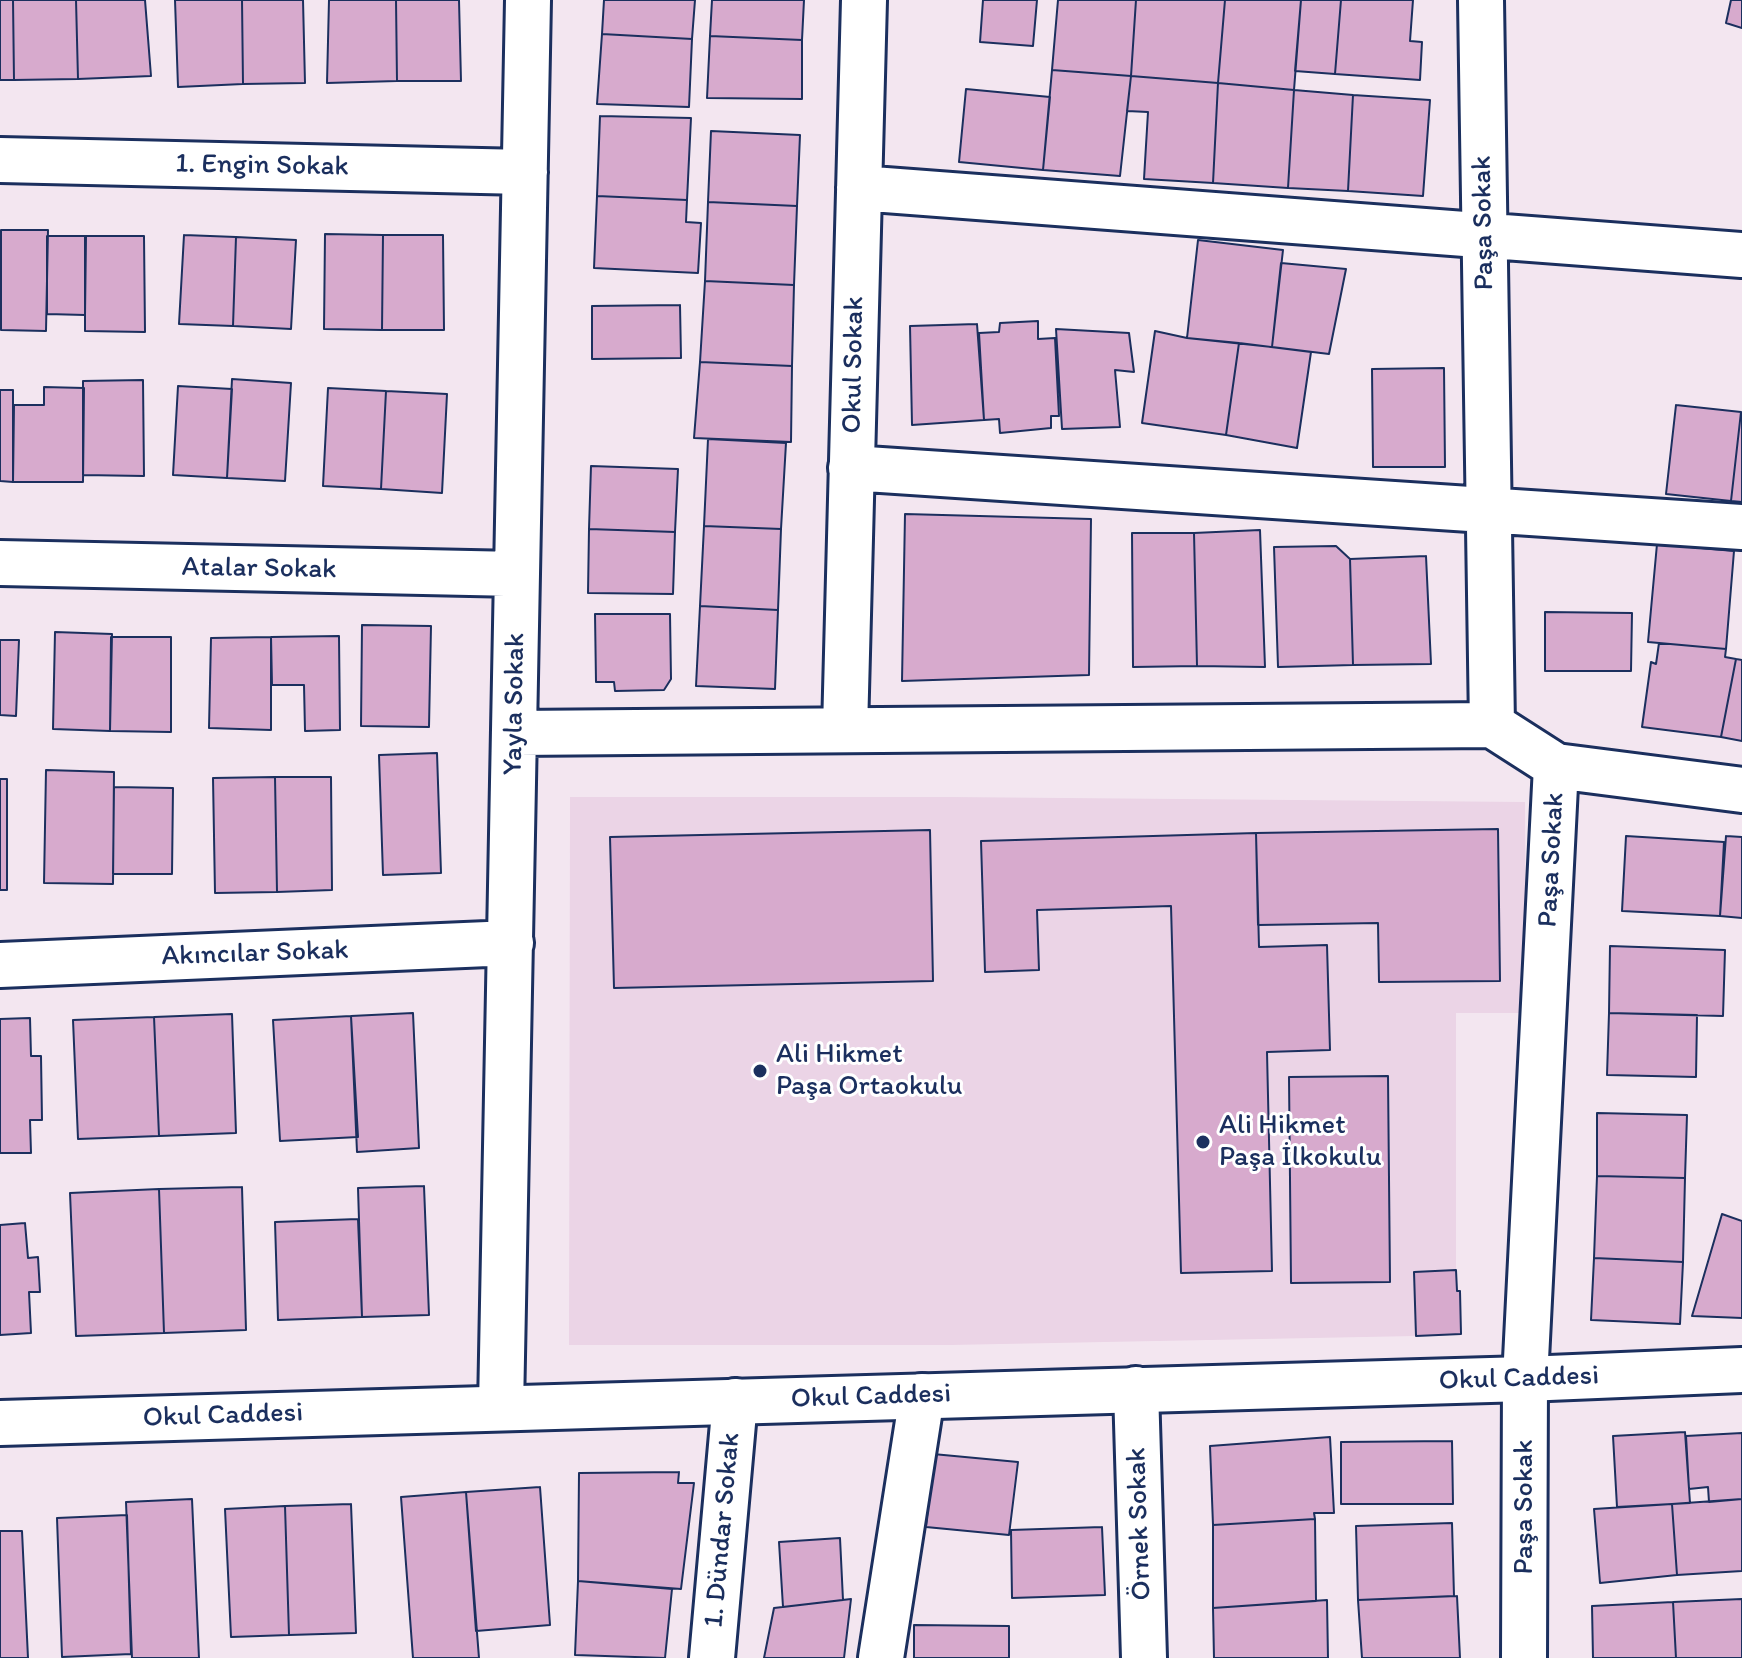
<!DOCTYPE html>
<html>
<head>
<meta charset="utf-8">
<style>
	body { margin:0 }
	canvas { display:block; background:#f3e6f0 }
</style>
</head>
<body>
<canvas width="1742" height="1658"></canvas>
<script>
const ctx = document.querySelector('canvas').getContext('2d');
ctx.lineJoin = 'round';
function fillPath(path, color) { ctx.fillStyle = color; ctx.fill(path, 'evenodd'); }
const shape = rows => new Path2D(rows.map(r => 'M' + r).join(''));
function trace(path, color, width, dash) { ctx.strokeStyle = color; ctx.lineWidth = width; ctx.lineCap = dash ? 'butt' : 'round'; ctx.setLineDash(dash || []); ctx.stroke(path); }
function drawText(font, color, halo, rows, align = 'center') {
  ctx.font = font + ' Itim,sans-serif'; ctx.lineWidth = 6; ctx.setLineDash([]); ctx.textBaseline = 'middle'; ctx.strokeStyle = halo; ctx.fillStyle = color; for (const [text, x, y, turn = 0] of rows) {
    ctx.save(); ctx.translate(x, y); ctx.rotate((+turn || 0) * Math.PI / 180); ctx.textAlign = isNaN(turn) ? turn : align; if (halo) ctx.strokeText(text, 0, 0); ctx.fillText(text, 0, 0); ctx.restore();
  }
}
fillPath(shape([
	[570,797,950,797,1525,802,1526,1013,1456,1013,1456,1270,1416,1336,950,1345,569,1345]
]), '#ebd4e6');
const building = shape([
	[0,0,13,0,14,80,0,80,0,0],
	[13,0,76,0,78,79,14,80,13,0],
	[76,0,145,0,151,76,78,79,76,0],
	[175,0,242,0,243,84,178,87,175,0],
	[242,0,303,0,305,83,243,84,242,0],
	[329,0,396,0,397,81,327,83,329,0],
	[396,0,459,0,461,81,397,81,396,0],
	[604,0,695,0,692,39,602,34,604,0],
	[712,0,804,0,802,40,710,36,712,0],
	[983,0,1037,0,1033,46,980,42,983,0],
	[1058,0,1136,0,1131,76,1052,70,1058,0],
	[1136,0,1225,0,1218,83,1131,76,1136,0],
	[1225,0,1301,0,1294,90,1218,83,1225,0],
	[1301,0,1341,0,1335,74,1295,71,1301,0],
	[1341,0,1413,0,1410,41,1422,42,1420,80,1335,74,1341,0],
	[1731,0,1742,0,1742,28,1726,23,1731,0],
	[602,34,692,39,689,107,597,104,602,34],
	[710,36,802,40,802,99,707,98,710,36],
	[1052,70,1131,76,1120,176,1043,170,1052,70],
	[1131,76,1218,83,1213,183,1144,179,1148,112,1127,111,1131,76],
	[1218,83,1294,90,1288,188,1213,183,1218,83],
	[966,89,1050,97,1043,170,959,162,966,89],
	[1294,90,1353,95,1348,191,1288,188,1294,90],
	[1353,95,1430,100,1423,196,1348,191,1353,95],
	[600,116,691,118,687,200,597,196,600,116],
	[711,131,800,135,797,206,708,202,711,131],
	[597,196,687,200,686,222,701,223,698,273,594,268,597,196],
	[708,202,797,206,794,285,705,281,708,202],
	[1,230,48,230,46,331,1,330,1,230],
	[325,234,383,235,382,330,324,329,325,234],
	[184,235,236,237,233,326,179,324,184,235],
	[383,235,443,235,444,330,382,330,383,235],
	[47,236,86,236,85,315,47,314,47,236],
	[85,236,144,236,145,332,85,331,85,236],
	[236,237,296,240,291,329,233,326,236,237],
	[1198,240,1283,250,1272,347,1187,338,1198,240],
	[1281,263,1346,269,1329,354,1272,347,1281,263],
	[705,281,794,285,792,366,700,362,705,281],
	[680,305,681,358,592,359,592,306,680,305],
	[1038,321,1038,339,1055,338,1059,416,1051,416,1051,428,1000,433,999,419,984,420,979,333,999,332,1000,323,1038,321],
	[977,324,984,420,912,425,910,326,977,324],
	[1056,329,1129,333,1134,372,1115,370,1120,427,1062,429,1056,329],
	[1155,331,1187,338,1239,343,1226,435,1142,423,1155,331],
	[1239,343,1311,352,1297,448,1226,435,1239,343],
	[700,362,792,366,791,442,694,438,700,362],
	[1444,368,1445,467,1373,467,1372,369,1444,368],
	[232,379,291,383,285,481,227,478,232,379],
	[143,380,144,476,83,475,83,381,143,380],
	[178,386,232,389,227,478,173,475,178,386],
	[44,387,84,388,83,482,13,482,14,405,44,405,44,387],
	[328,388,386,391,381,489,323,486,328,388],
	[0,390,13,390,13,482,0,481,0,390],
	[386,391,447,394,442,493,381,489,386,391],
	[1676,405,1741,412,1731,501,1666,494,1676,405],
	[1741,412,1742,413,1742,502,1731,501,1741,412],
	[708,439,786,443,781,529,704,526,708,439],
	[591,466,678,469,675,532,589,529,591,466],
	[905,514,1091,519,1089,675,902,681,905,514],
	[704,526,781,529,778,610,700,606,704,526],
	[589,529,675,532,673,594,588,593,589,529],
	[1260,530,1265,667,1197,666,1194,533,1260,530],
	[1132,533,1194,533,1197,666,1133,667,1132,533],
	[1657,544,1734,551,1726,649,1648,642,1657,544],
	[1336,546,1350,559,1353,665,1278,667,1274,547,1336,546],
	[1426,556,1431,664,1353,665,1350,559,1426,556],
	[700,606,778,610,775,689,696,686,700,606],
	[1545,612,1632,613,1631,671,1545,671,1545,612],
	[595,614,670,614,671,679,664,690,615,691,614,682,596,682,595,614],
	[362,625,431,626,429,727,361,726,362,625],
	[55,632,112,634,110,731,53,729,55,632],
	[339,636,340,730,305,731,304,685,272,685,271,637,339,636],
	[111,637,171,637,171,732,110,731,111,637],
	[271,637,271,730,209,728,211,638,271,637],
	[0,640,19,640,16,716,0,715,0,640],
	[1659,643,1726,649,1725,657,1736,659,1721,737,1642,727,1651,662,1656,664,1659,643],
	[1736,659,1742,660,1742,741,1721,737,1736,659],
	[437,753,441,873,383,875,379,755,437,753],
	[46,770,114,772,113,884,44,883,46,770],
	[275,777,277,892,215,893,213,778,275,777],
	[275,777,331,777,332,890,277,892,275,777],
	[0,779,7,779,7,890,0,890,0,779],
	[114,787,173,788,172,874,113,874,114,787],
	[1498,829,1500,981,1379,982,1378,923,1258,925,1256,833,1498,829],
	[930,830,933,981,614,988,610,837,930,830],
	[1256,833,1259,947,1327,945,1330,1050,1267,1052,1272,1271,1181,1273,1171,906,1037,910,1039,970,985,972,981,841,1256,833],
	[1626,836,1724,842,1720,916,1622,911,1626,836],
	[1726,836,1742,837,1742,918,1720,916,1726,836],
	[1610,946,1725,950,1723,1016,1609,1013,1610,946],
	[413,1013,419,1148,357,1152,351,1016,413,1013],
	[1609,1013,1697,1015,1696,1077,1607,1075,1609,1013],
	[232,1014,236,1133,159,1136,154,1017,232,1014],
	[351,1016,358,1137,280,1141,273,1020,351,1016],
	[154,1017,159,1136,78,1139,73,1020,154,1017],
	[30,1018,31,1056,41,1056,42,1120,30,1120,31,1153,0,1153,0,1019,30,1018],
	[1388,1076,1390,1282,1291,1283,1289,1077,1388,1076],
	[1597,1113,1687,1115,1685,1178,1597,1176,1597,1113],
	[1597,1176,1685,1178,1683,1262,1594,1258,1597,1176],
	[424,1186,429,1315,362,1317,358,1188,424,1186],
	[242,1187,246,1330,164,1333,159,1189,242,1187],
	[159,1189,164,1333,76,1336,70,1193,159,1189],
	[1722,1214,1742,1221,1742,1318,1692,1316,1722,1214],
	[358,1219,362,1317,278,1320,275,1222,358,1219],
	[25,1223,28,1258,38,1257,40,1292,29,1292,31,1333,0,1335,0,1225,25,1223],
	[1594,1258,1683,1262,1680,1324,1591,1320,1594,1258],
	[1456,1270,1457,1291,1460,1291,1461,1334,1416,1336,1414,1272,1456,1270],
	[1685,1432,1690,1503,1617,1507,1613,1436,1685,1432],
	[1742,1433,1742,1499,1709,1502,1708,1487,1689,1489,1686,1436,1742,1433],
	[1330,1437,1334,1513,1314,1513,1315,1519,1213,1525,1210,1446,1330,1437],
	[1452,1441,1453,1504,1341,1504,1341,1442,1452,1441],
	[933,1454,1018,1462,1009,1535,926,1527,933,1454],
	[679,1472,678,1483,694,1483,681,1589,578,1581,579,1473,679,1472],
	[540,1487,550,1625,476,1631,466,1492,540,1487],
	[466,1492,479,1658,413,1658,401,1497,466,1492],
	[192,1499,199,1658,132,1658,126,1502,192,1499],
	[1742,1499,1742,1571,1677,1575,1672,1504,1742,1499],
	[351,1504,356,1633,289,1635,285,1506,351,1504],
	[1672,1504,1677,1575,1600,1583,1594,1509,1672,1504],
	[285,1506,289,1635,231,1637,225,1509,285,1506],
	[127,1515,131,1654,62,1657,57,1518,127,1515],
	[1315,1519,1316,1601,1213,1608,1213,1525,1315,1519],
	[1452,1523,1454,1596,1358,1600,1356,1526,1452,1523],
	[1102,1527,1105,1595,1012,1598,1011,1530,1102,1527],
	[0,1531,22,1531,28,1658,0,1658,0,1531],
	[840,1538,843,1600,783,1607,779,1542,840,1538],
	[578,1581,672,1589,665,1658,575,1655,578,1581],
	[1457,1596,1460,1658,1362,1658,1358,1600,1457,1596],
	[851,1599,844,1658,764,1658,774,1608,851,1599],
	[1742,1599,1742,1658,1676,1658,1673,1602,1742,1599],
	[1327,1600,1328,1658,1214,1658,1213,1608,1327,1600],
	[1673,1602,1676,1658,1593,1658,1592,1606,1673,1602],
	[914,1625,1009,1626,1009,1658,914,1658,914,1625]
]);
fillPath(building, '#d7aacd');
trace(building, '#1b2f5e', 2);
const street = shape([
	[1481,0,1492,725,1556,766,1525,1379,1524,1658],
	[0,160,525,172],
	[859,188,1742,255],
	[851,468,1742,527],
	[0,563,517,574],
	[845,730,864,0],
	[514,733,1492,725],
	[1556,766,1742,790],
	[0,965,511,943],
	[1136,1389,1144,1658],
	[501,1408,528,0],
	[712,1658,735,1401],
	[881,1658,922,1396]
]);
const secondary = shape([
	[0,1423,1525,1379,1742,1370]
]);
trace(street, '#1b2f5e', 50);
trace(secondary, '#1b2f5e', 50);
trace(street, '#fff', 44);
trace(secondary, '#fff', 44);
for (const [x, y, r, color] of [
	[760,1071,8,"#1b2f5e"],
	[1203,1142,8,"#1b2f5e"]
]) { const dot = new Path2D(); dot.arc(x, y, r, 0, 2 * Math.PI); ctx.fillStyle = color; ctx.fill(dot); trace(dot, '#fff', 3); }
drawText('28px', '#1b2f5e', '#fff', [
	["1. Engin Sokak",262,166,1],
	["Paşa Sokak",1484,223,-91],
	["Okul Sokak",854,365,-89],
	["Atalar Sokak",259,569,1],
	["Yayla Sokak",515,704,-89],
	["Paşa Sokak",1552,860,-87],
	["Akıncılar Sokak",255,954,-2],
	["Okul Caddesi",1519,1379,-2],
	["Okul Caddesi",871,1397,-2],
	["Okul Caddesi",223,1416,-2],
	["Paşa Sokak",1525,1507,-90],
	["Örnek Sokak",1140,1524,-92],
	["1. Dündar Sokak",723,1530,-85]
]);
drawText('28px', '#1b2f5e', '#fff', [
	["Ali Hikmet",776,1055],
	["Paşa Ortaokulu",776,1087],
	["Ali Hikmet",1219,1126],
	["Paşa İlkokulu",1219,1158]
], 'left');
</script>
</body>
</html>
